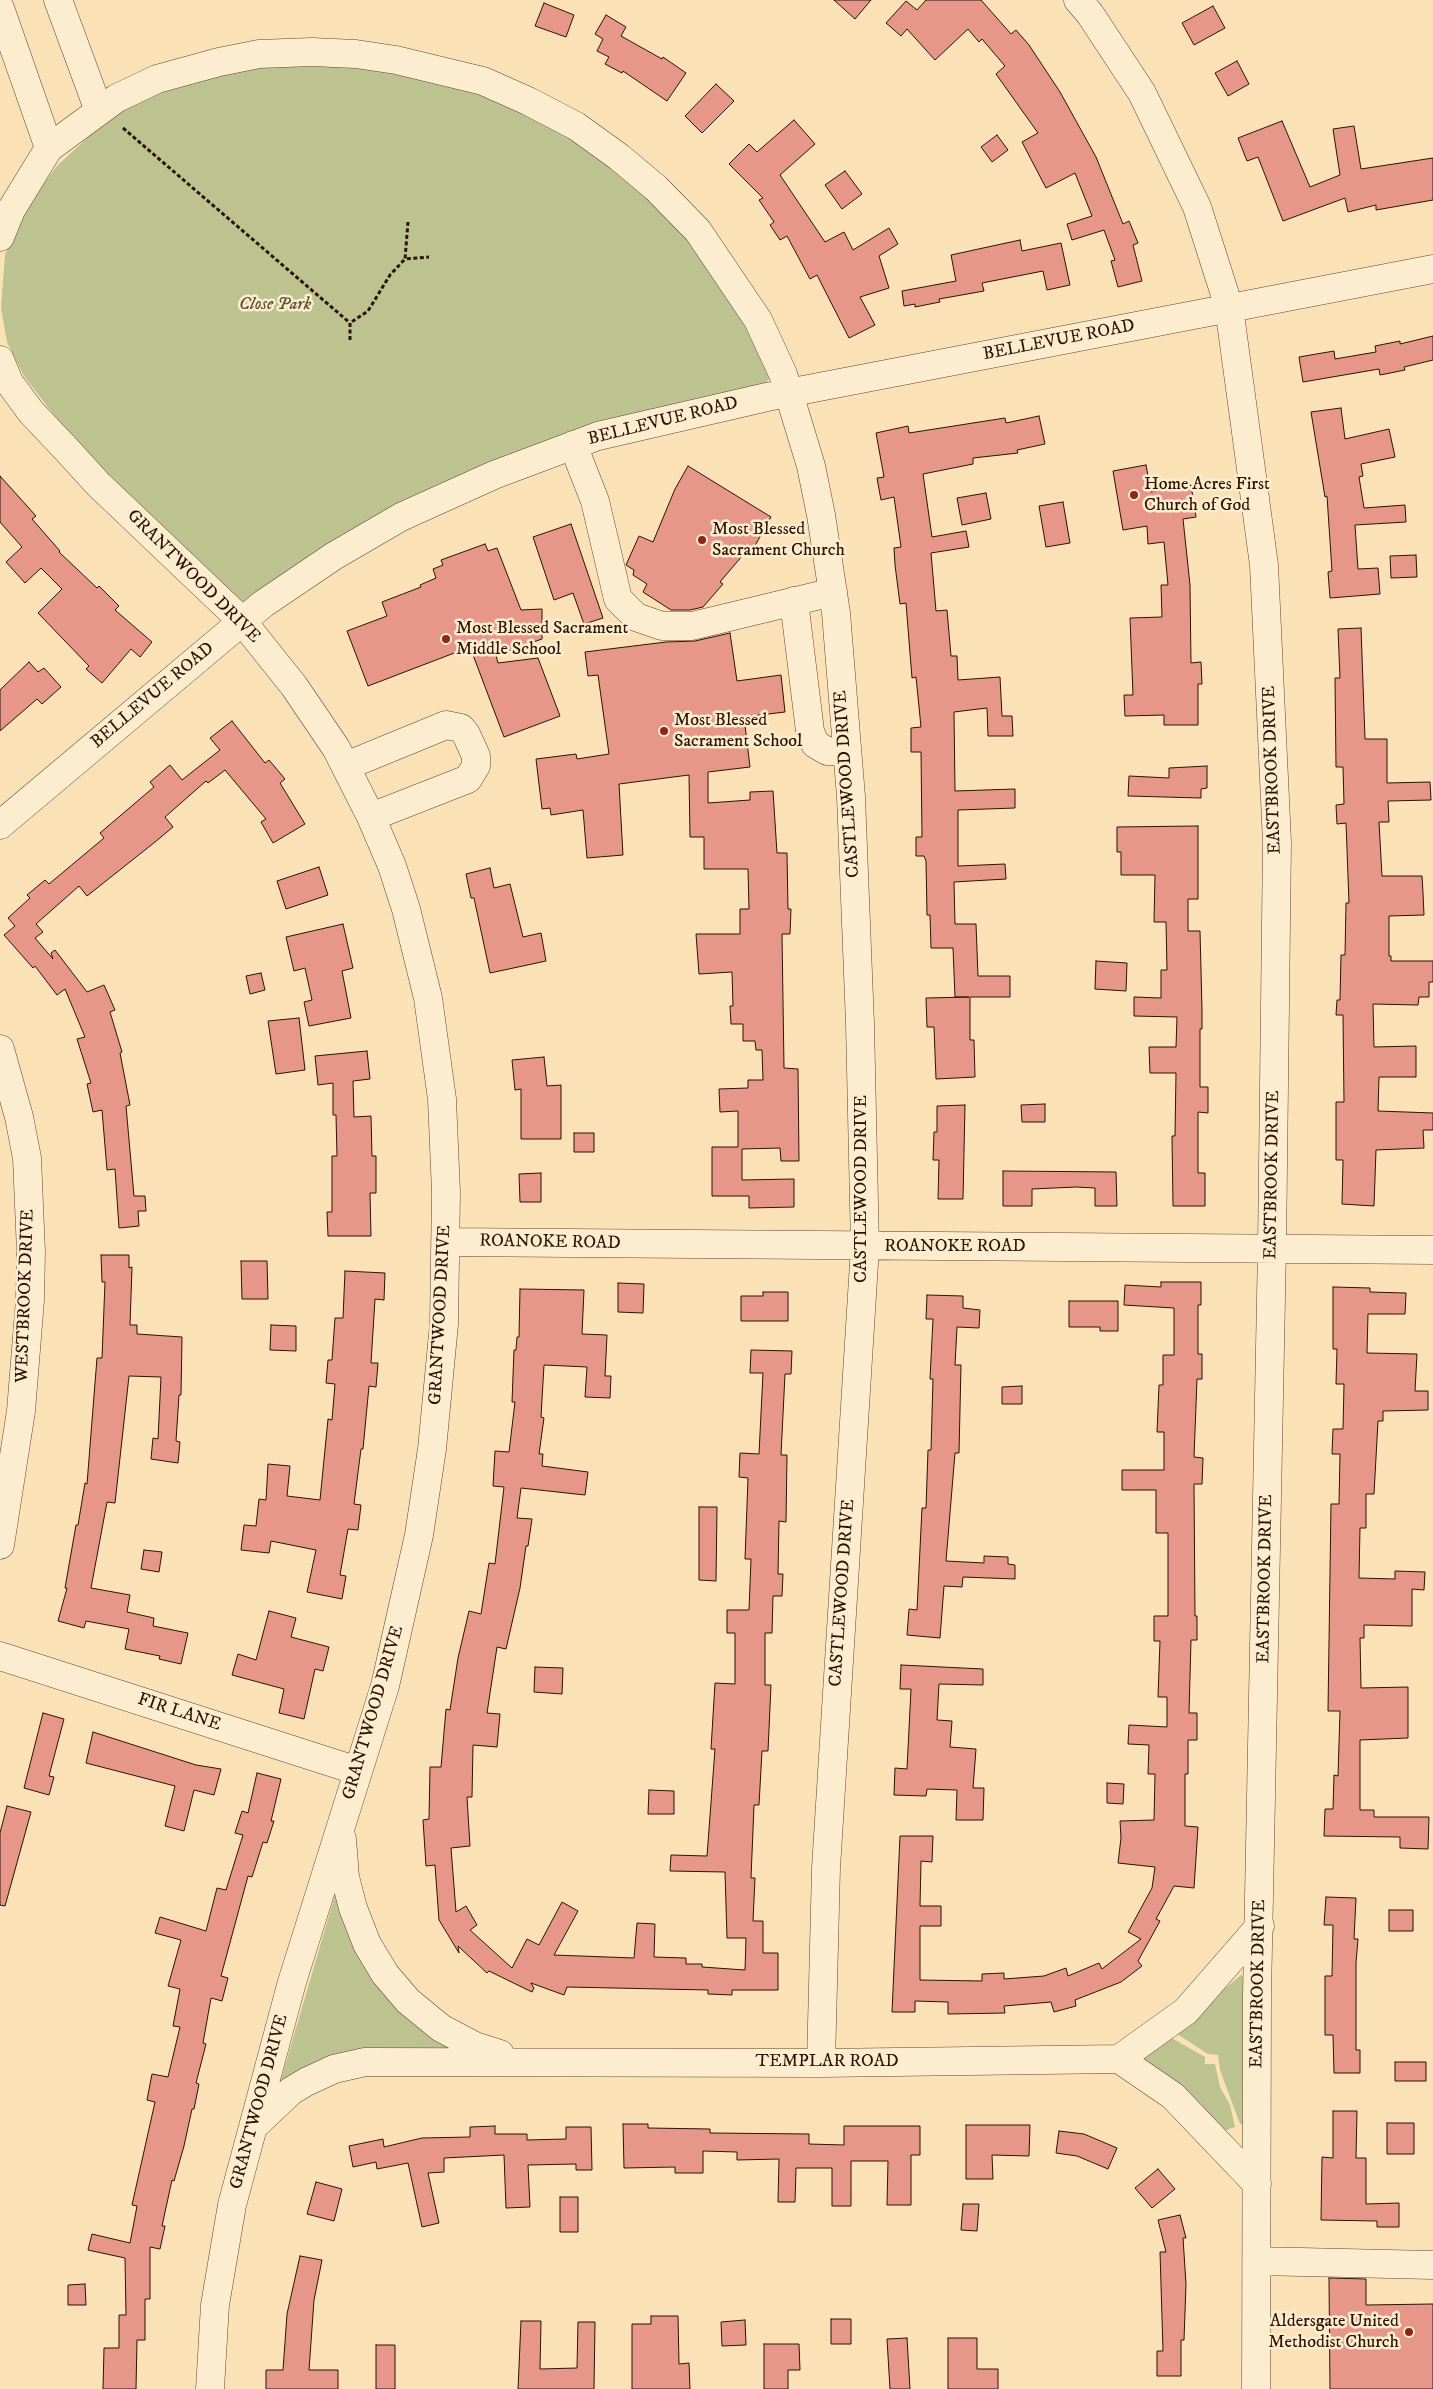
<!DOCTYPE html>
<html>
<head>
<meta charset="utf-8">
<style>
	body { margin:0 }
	canvas { display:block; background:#fbe1b6 }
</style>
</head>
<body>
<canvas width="1433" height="2389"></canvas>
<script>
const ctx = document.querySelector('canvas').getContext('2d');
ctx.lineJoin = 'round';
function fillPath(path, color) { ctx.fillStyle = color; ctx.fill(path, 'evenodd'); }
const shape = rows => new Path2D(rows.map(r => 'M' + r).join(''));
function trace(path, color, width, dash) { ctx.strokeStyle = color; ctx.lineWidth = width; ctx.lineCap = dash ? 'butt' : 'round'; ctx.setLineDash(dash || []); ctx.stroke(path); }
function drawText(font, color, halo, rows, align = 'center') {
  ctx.font = font + ' "IM FELL DW Pica",serif'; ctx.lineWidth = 5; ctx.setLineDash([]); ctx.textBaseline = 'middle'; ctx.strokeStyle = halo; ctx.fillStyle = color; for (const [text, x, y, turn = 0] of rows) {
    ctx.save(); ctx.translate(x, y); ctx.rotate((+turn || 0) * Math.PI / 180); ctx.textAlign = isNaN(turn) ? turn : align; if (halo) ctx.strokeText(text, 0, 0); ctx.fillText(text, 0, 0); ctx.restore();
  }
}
fillPath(shape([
	[350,57,517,100,641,186,701,248,770,366,769,379,762,387,648,416,249,602,239,602,225,592,69,435,24,376,7,342,1,308,5,255,23,211,57,166,101,125,146,96,234,67],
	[335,1895,448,2042,445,2051,280,2083],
	[1241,1975,1250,1982,1247,2125,1240,2124,1220,2070,1218,2055,1208,2054,1174,2032],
	[1168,2036,1205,2057,1205,2064,1215,2064,1220,2087,1230,2105,1235,2127,1223,2131,1152,2073,1137,2053]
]), '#bcc390');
const building = shape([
	[834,0,871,0,855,19,834,0],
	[926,0,981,0,1011,34,1016,30,1029,45,1060,92,1096,157,1123,224,1129,221,1138,243,1133,245,1142,281,1118,287,1111,261,1115,260,1104,230,1072,240,1067,224,1092,216,1075,173,1046,188,1022,142,1038,133,996,74,1005,66,982,39,979,42,968,29,935,60,907,29,901,36,886,23,906,1,917,10,926,0],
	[544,3,574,15,566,37,535,26,544,3],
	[1213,6,1225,28,1194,45,1182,23,1213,6],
	[606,15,626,27,621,36,662,59,663,57,686,73,667,101,623,71,622,73,605,64,609,57,597,51,603,39,595,34,606,15],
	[1237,61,1249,84,1228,96,1215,73,1237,61],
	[716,84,734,101,702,133,685,116,716,84],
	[794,120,815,144,780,175,825,242,844,232,853,250,889,228,898,244,879,256,889,288,860,297,875,325,849,338,817,275,810,279,787,236,780,240,770,225,774,222,759,200,763,198,729,164,749,144,757,152,794,120],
	[1282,121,1310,187,1340,175,1333,129,1354,126,1361,169,1433,158,1433,200,1376,210,1376,205,1348,212,1345,198,1283,221,1258,157,1247,161,1238,138,1282,121],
	[997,135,1008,150,992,162,981,147,997,135],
	[845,171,862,194,842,209,825,185,845,171],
	[1020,240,1022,251,1061,243,1070,285,1047,290,1043,271,982,283,984,291,939,299,940,302,915,307,915,304,904,306,902,291,956,281,951,255,1020,240],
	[1433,336,1433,360,1404,367,1405,370,1380,375,1379,369,1303,382,1299,357,1334,351,1335,359,1376,352,1375,346,1400,341,1400,344,1433,336],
	[1341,408,1345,439,1389,429,1395,457,1361,464,1363,476,1359,477,1364,508,1405,505,1406,522,1355,525,1358,569,1378,568,1380,594,1330,598,1328,572,1332,571,1327,496,1325,497,1311,412,1341,408],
	[1039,416,1045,444,1017,450,1018,453,973,458,973,464,923,474,932,537,966,531,969,547,931,553,936,611,947,610,951,656,957,656,958,680,1000,677,1002,716,1012,716,1013,736,988,736,987,708,954,712,955,791,1015,789,1015,808,958,810,958,866,1005,864,1006,879,954,882,955,924,976,924,978,976,1010,976,1010,997,970,997,970,1040,974,1040,975,1077,936,1079,934,1027,927,1027,926,998,969,997,955,997,953,948,931,948,930,915,927,915,926,861,924,856,916,856,916,837,922,837,921,752,911,752,911,728,921,727,916,677,912,678,906,603,900,604,895,565,894,548,901,547,894,497,881,500,877,478,884,477,876,433,908,426,909,433,1005,418,1006,423,1039,416],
	[1146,465,1151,492,1191,485,1196,517,1183,519,1190,585,1191,663,1201,662,1202,684,1198,684,1198,725,1164,725,1164,715,1125,716,1124,695,1133,695,1130,618,1162,617,1161,585,1168,585,1164,542,1148,544,1147,526,1123,530,1113,471,1146,465],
	[688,466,771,517,752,551,748,549,720,582,723,584,703,607,690,610,671,610,643,592,647,584,633,575,634,570,626,565,639,536,653,542,675,489,688,466],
	[0,476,36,516,32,519,60,551,59,552,97,588,99,586,119,606,115,610,152,642,140,657,131,649,102,683,86,669,89,666,38,613,62,589,41,568,25,583,6,562,22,547,0,522,0,476],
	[986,493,991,519,962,525,957,498,986,493],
	[1063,502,1070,543,1046,547,1039,506,1063,502],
	[571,524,603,618,584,624,573,593,554,600,533,537,571,524],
	[485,544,488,551,497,548,521,610,542,609,542,639,496,655,498,663,538,658,560,716,504,737,470,647,368,686,347,631,387,616,382,602,421,587,420,585,436,578,433,569,443,565,441,560,485,544],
	[1416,555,1417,577,1391,578,1390,556,1416,555],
	[1361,628,1365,739,1387,739,1387,783,1430,782,1431,800,1388,801,1389,822,1379,822,1382,876,1422,876,1423,893,1424,915,1389,916,1389,956,1391,956,1391,961,1433,961,1433,982,1429,982,1429,997,1419,997,1418,1005,1373,1004,1374,1047,1416,1046,1416,1077,1379,1077,1378,1111,1433,1113,1433,1130,1423,1130,1424,1148,1376,1150,1374,1206,1342,1204,1343,1160,1336,1160,1336,1102,1344,1102,1343,1015,1336,1015,1337,1000,1340,1000,1341,955,1345,955,1346,903,1349,903,1346,823,1337,824,1336,805,1344,804,1343,767,1336,767,1335,678,1340,678,1338,629,1361,628],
	[730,633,737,681,781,675,785,712,744,717,750,767,708,772,708,803,750,800,750,792,773,791,777,853,787,853,788,909,791,909,790,934,782,934,784,1068,798,1069,799,1161,781,1161,780,1148,742,1149,742,1180,794,1179,794,1207,749,1208,749,1196,712,1196,712,1147,738,1147,738,1111,720,1112,719,1089,748,1088,748,1080,763,1080,762,1050,756,1050,755,1041,743,1041,743,1024,731,1024,730,1006,733,1006,732,972,699,974,696,934,740,934,740,909,749,909,748,869,704,869,704,837,690,837,689,775,619,784,623,855,587,858,583,810,551,815,550,808,542,809,536,759,576,754,577,759,609,754,598,675,588,676,585,652,666,642,695,641,730,633],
	[29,662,38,672,44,668,61,687,42,704,37,699,0,731,0,690,29,662],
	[232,721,265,763,269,760,285,779,280,783,305,824,273,843,261,822,266,819,225,770,208,783,206,781,165,817,173,827,155,842,87,896,79,886,36,924,43,932,35,938,53,959,51,953,55,950,87,992,104,985,115,1010,110,1012,122,1052,120,1053,130,1105,126,1106,134,1196,145,1196,146,1211,138,1211,139,1226,119,1228,115,1169,107,1170,102,1110,93,1112,87,1084,91,1083,77,1039,85,1037,65,989,57,995,35,966,33,968,4,935,15,926,8,918,30,898,27,895,45,880,49,884,104,838,100,833,154,787,150,782,170,765,182,780,220,750,210,738,232,721],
	[1207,766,1207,788,1201,789,1201,798,1128,796,1129,776,1169,778,1169,768,1207,766],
	[1198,826,1198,899,1188,899,1188,931,1200,931,1202,1010,1202,1029,1200,1029,1200,1087,1208,1087,1208,1113,1198,1112,1198,1173,1205,1173,1205,1206,1173,1206,1172,1136,1175,1136,1176,1073,1150,1073,1149,1047,1176,1047,1177,1017,1134,1016,1134,997,1161,998,1161,970,1167,970,1166,922,1154,922,1155,875,1121,875,1121,852,1117,852,1117,827,1198,826],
	[319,867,328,895,286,909,277,881,319,867],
	[490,868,494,888,510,884,523,937,541,933,546,961,490,973,474,898,471,898,466,874,490,868],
	[343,924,353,968,342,971,351,1018,309,1026,304,1002,312,1000,305,968,294,971,286,937,343,924],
	[1096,961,1127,963,1126,991,1095,989,1096,961],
	[261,973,265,990,250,994,246,976,261,973],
	[299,1018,305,1070,276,1074,268,1021,299,1018],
	[367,1051,370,1079,353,1081,354,1117,371,1116,372,1156,376,1156,376,1193,370,1193,371,1236,328,1236,327,1212,332,1212,332,1156,337,1156,336,1115,333,1115,333,1083,318,1085,315,1056,367,1051],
	[544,1057,547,1086,561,1085,561,1139,521,1139,521,1089,515,1090,512,1060,544,1057],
	[1045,1104,1045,1122,1022,1122,1021,1105,1045,1104],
	[965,1105,963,1199,938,1199,939,1160,933,1160,934,1132,937,1132,937,1106,965,1105],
	[574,1133,594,1133,594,1152,574,1152,574,1133],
	[1003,1171,1116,1172,1117,1206,1095,1206,1095,1188,1076,1187,1032,1189,1032,1206,1003,1206,1003,1171],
	[541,1173,541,1202,520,1202,519,1174,541,1173],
	[101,1255,129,1255,129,1268,132,1267,130,1325,137,1325,137,1334,182,1337,181,1395,179,1395,176,1441,180,1442,178,1463,151,1459,153,1438,158,1439,161,1377,129,1376,115,1503,107,1502,91,1588,130,1595,127,1612,154,1618,153,1626,188,1633,181,1664,159,1659,160,1656,125,1649,129,1629,86,1621,84,1628,58,1621,67,1588,65,1588,76,1525,78,1525,85,1483,87,1484,97,1358,102,1358,105,1282,102,1282,101,1255],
	[241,1261,267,1261,268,1299,242,1299,241,1261],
	[345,1271,385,1273,384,1300,375,1299,371,1363,378,1363,376,1387,369,1386,363,1449,361,1449,354,1504,361,1505,358,1530,348,1529,340,1575,346,1576,342,1599,307,1592,316,1550,271,1541,269,1553,241,1550,244,1525,256,1526,259,1499,266,1500,268,1464,290,1466,287,1496,320,1500,328,1419,332,1420,335,1384,326,1383,328,1360,332,1360,335,1318,343,1318,345,1271],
	[1161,1282,1201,1282,1201,1305,1198,1305,1198,1354,1202,1354,1202,1379,1197,1379,1194,1457,1203,1458,1202,1484,1194,1484,1195,1616,1197,1616,1197,1640,1191,1640,1189,1713,1197,1713,1197,1740,1188,1740,1188,1774,1185,1774,1185,1826,1198,1827,1194,1888,1174,1886,1156,1919,1160,1921,1138,1961,1142,1966,1121,1982,1075,2000,1076,2006,1054,2012,1051,2002,1004,2006,1005,2013,948,2014,948,2002,915,2001,915,2012,892,2012,900,1836,933,1836,932,1862,921,1861,920,1906,941,1906,941,1926,920,1926,920,1980,982,1981,982,1974,1004,1973,1004,1979,1044,1976,1066,1968,1068,1976,1099,1963,1102,1969,1141,1939,1128,1932,1152,1888,1155,1867,1118,1863,1121,1838,1120,1821,1154,1820,1155,1774,1148,1774,1149,1745,1128,1744,1129,1725,1167,1727,1167,1697,1158,1697,1160,1641,1154,1641,1154,1616,1168,1616,1168,1533,1156,1533,1156,1490,1122,1490,1122,1470,1164,1470,1164,1432,1157,1432,1159,1385,1163,1385,1163,1355,1174,1355,1174,1308,1124,1305,1125,1285,1161,1287,1161,1282],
	[618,1283,644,1284,643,1313,618,1312,618,1283],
	[1333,1287,1370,1288,1370,1292,1406,1293,1405,1314,1368,1314,1367,1353,1417,1354,1415,1391,1428,1391,1428,1410,1383,1411,1383,1421,1378,1421,1374,1494,1366,1494,1366,1528,1360,1528,1359,1578,1395,1579,1395,1571,1425,1572,1424,1590,1412,1589,1412,1626,1364,1625,1364,1638,1360,1638,1361,1688,1408,1687,1408,1738,1360,1740,1360,1810,1374,1810,1374,1817,1429,1817,1428,1849,1400,1848,1400,1837,1324,1836,1325,1809,1333,1809,1334,1775,1338,1776,1340,1711,1328,1711,1331,1504,1339,1504,1340,1454,1332,1454,1333,1429,1343,1429,1344,1384,1336,1384,1337,1349,1333,1349,1333,1287],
	[520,1289,584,1290,582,1334,607,1335,605,1376,611,1376,610,1398,585,1397,587,1367,544,1365,541,1417,544,1418,539,1454,543,1454,542,1466,588,1472,585,1495,521,1488,517,1518,532,1519,528,1546,526,1546,520,1588,506,1649,497,1647,487,1713,500,1714,497,1747,473,1745,472,1797,467,1797,470,1846,451,1848,456,1912,466,1906,477,1925,470,1930,512,1968,527,1939,539,1945,562,1902,578,1911,554,1955,634,1958,637,1923,655,1924,654,1957,686,1958,686,1964,702,1964,702,1967,745,1970,746,1938,727,1938,725,1872,670,1871,671,1855,707,1856,715,1749,711,1749,715,1683,735,1684,735,1633,727,1633,727,1610,749,1610,751,1559,745,1559,748,1478,739,1477,740,1453,759,1454,763,1373,750,1373,751,1350,792,1351,791,1374,785,1374,781,1455,787,1455,786,1522,779,1521,778,1574,783,1574,782,1596,773,1596,772,1633,765,1633,765,1685,771,1685,768,1751,762,1751,759,1805,754,1805,751,1878,755,1878,753,1921,763,1921,763,1953,778,1953,778,1990,732,1990,732,1995,708,1994,708,1990,567,1987,564,1995,531,1983,534,1988,532,1992,489,1971,487,1973,458,1946,459,1953,439,1920,435,1865,426,1866,423,1820,429,1819,430,1767,441,1767,446,1709,450,1710,458,1658,469,1611,481,1614,489,1563,495,1564,504,1487,493,1486,495,1451,509,1452,515,1402,512,1402,514,1350,516,1350,517,1337,519,1337,520,1289],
	[763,1292,788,1292,788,1321,741,1321,741,1296,763,1296,763,1292],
	[927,1295,963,1296,963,1308,980,1310,979,1328,957,1327,955,1365,961,1365,959,1453,955,1453,946,1561,984,1563,984,1556,1008,1557,1008,1564,1015,1565,1015,1579,963,1577,962,1587,944,1586,940,1638,907,1635,909,1609,917,1610,922,1508,926,1508,928,1450,931,1450,933,1379,930,1379,933,1319,926,1319,927,1295],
	[1069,1301,1118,1301,1118,1331,1100,1331,1100,1327,1069,1327,1069,1301],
	[271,1325,296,1326,296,1351,270,1350,271,1325],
	[1022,1386,1022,1404,1002,1404,1002,1387,1022,1386],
	[699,1507,717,1507,716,1581,699,1580,699,1507],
	[144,1550,162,1552,159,1572,141,1569,144,1550],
	[269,1611,296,1618,291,1637,329,1647,323,1671,315,1669,304,1719,279,1713,284,1689,232,1675,238,1654,256,1660,269,1611],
	[901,1665,983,1669,983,1685,939,1684,937,1720,952,1721,950,1747,976,1749,973,1788,984,1788,983,1820,956,1820,957,1790,927,1789,926,1796,894,1795,895,1768,907,1769,911,1689,900,1689,901,1665],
	[535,1667,563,1668,562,1694,534,1692,535,1667],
	[43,1713,64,1719,49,1776,54,1777,49,1795,24,1788,43,1713],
	[93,1732,196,1765,221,1769,214,1795,194,1790,184,1831,165,1826,175,1786,86,1763,93,1732],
	[257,1773,281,1779,271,1821,274,1821,267,1843,263,1842,252,1877,248,1876,221,1976,228,1978,222,2001,211,1998,203,2043,206,2044,196,2083,199,2084,194,2109,192,2109,184,2146,174,2181,172,2180,162,2226,165,2226,160,2249,150,2247,150,2299,145,2299,145,2340,137,2340,136,2389,103,2389,104,2348,119,2348,119,2315,126,2315,125,2258,88,2250,92,2234,130,2243,137,2206,132,2205,155,2102,147,2100,152,2074,168,2077,180,2027,173,2026,180,1989,168,1986,181,1940,155,1933,160,1917,206,1931,217,1888,226,1890,243,1835,235,1833,242,1811,248,1813,257,1773],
	[1107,1783,1124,1784,1123,1804,1107,1803,1107,1783],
	[649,1790,674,1791,674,1814,648,1814,649,1790],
	[7,1806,31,1812,5,1906,0,1905,0,1833,7,1806],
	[1326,1897,1356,1898,1354,1939,1358,1939,1356,1963,1356,2050,1360,2050,1360,2073,1334,2073,1333,2035,1325,2035,1325,1976,1332,1976,1333,1925,1324,1925,1326,1897],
	[1389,1910,1413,1910,1413,1931,1389,1931,1389,1910],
	[1395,2062,1426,2062,1426,2081,1395,2081,1395,2062],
	[1333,2111,1357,2111,1356,2158,1366,2158,1366,2204,1399,2203,1399,2227,1377,2227,1377,2221,1321,2220,1322,2157,1333,2158,1333,2111],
	[1387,2123,1414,2123,1414,2154,1387,2154,1387,2123],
	[623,2124,648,2124,648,2128,710,2129,710,2133,809,2134,809,2144,844,2145,844,2126,920,2126,920,2155,911,2155,911,2205,887,2205,888,2161,851,2161,851,2206,832,2206,832,2168,796,2168,795,2202,778,2202,779,2159,737,2160,737,2152,703,2151,703,2173,675,2173,675,2167,624,2168,623,2124],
	[966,2125,1030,2125,1029,2156,992,2155,993,2179,966,2179,966,2125],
	[495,2126,495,2134,527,2134,527,2140,566,2139,566,2127,591,2127,592,2170,576,2170,576,2164,528,2165,530,2207,506,2208,504,2155,444,2158,444,2172,428,2173,439,2223,422,2227,408,2163,377,2169,376,2162,353,2167,349,2146,383,2139,384,2147,422,2138,470,2137,470,2127,495,2126],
	[1059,2131,1084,2134,1117,2148,1108,2169,1077,2156,1056,2153,1059,2131],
	[1158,2169,1175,2189,1152,2208,1135,2188,1158,2169],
	[316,2182,342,2189,334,2221,307,2214,316,2182],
	[560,2197,578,2197,578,2232,560,2232,560,2197],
	[963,2204,979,2204,977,2231,961,2230,963,2204],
	[1180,2215,1186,2238,1183,2238,1186,2284,1184,2340,1181,2340,1181,2376,1157,2376,1157,2351,1163,2351,1160,2252,1166,2252,1158,2220,1180,2215],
	[300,2256,322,2260,314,2300,309,2370,338,2370,338,2389,266,2389,266,2370,283,2370,287,2314,300,2256],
	[1329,2278,1366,2279,1366,2305,1433,2304,1433,2389,1330,2389,1329,2278],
	[85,2284,86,2305,68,2305,68,2285,85,2284],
	[651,2316,678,2316,679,2364,689,2363,690,2389,632,2389,632,2324,651,2324,651,2316],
	[831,2319,851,2319,851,2344,831,2344,831,2319],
	[745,2320,746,2345,722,2346,721,2322,745,2320],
	[521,2321,541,2321,540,2369,577,2368,578,2322,595,2322,594,2389,518,2389,521,2321],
	[907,2338,910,2389,890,2389,887,2339,907,2338],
	[948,2338,977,2338,977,2369,998,2369,998,2389,948,2389,948,2338],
	[764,2344,799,2344,800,2370,788,2370,788,2389,764,2389,764,2344],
	[376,2345,395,2345,395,2389,376,2389,376,2345]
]);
fillPath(building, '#e6978a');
trace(building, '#2d1301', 1);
const minor = shape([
	[58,0,99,111],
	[1078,0,1090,14,1142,93,1197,207,1229,307,1264,565,1277,842,1272,1248,1257,1995,1256,2389],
	[0,8,49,148],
	[0,237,11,210,49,148,117,98,157,79,219,62,259,54,312,52,356,54,396,60,483,81,528,101,576,126,619,157,656,188,698,231,758,320,783,374,811,466,821,515,836,613,851,797,860,1024,865,1247,826,1868,821,2063],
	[0,360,9,382,31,412,67,450,98,484,242,621,294,686,336,748,371,817,392,866,406,909,428,998,442,1099,446,1192,444,1324,432,1449,419,1535,385,1686,292,1982,232,2205,215,2305,210,2389],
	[573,445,595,501,618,599,636,617,662,626,692,626,833,592],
	[794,601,810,731,815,744,827,751,847,752],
	[346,766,446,725,461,728,466,734,476,756,476,766,468,779,371,817],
	[0,825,263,604,334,556,401,517,494,475,598,436,767,397,1433,269],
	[0,1049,19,1117,27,1158,31,1252,30,1300,21,1411,0,1545],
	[447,1242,1433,1250],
	[0,1656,358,1771],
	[342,1839,345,1877,353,1908,367,1944,385,1974,408,2001,441,2028,475,2046,500,2054],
	[1119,2059,1186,2011,1260,1926],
	[253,2127,291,2091,306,2082,334,2069,365,2062,821,2063,1119,2059,1173,2096,1257,2184],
	[1257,2261,1433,2265]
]);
trace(minor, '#60462e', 29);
trace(shape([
	[123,128,350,323],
	[408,222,405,259,429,257],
	[350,340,350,323,368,311,390,275,405,259]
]), '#2d1301', 3, [4, 2.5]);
trace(minor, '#fcecd0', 28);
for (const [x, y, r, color] of [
	[1134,495,5,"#8f2418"],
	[702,540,5,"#8f2418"],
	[446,639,5,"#8f2418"],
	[664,731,5,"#8f2418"],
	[1409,2332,5,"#8f2418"]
]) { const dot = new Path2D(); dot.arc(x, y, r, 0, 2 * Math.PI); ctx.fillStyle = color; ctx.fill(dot); trace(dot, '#fcecd0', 2); }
drawText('italic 18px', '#5f5133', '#fcecd0', [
	["Close Park",275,305]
]);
drawText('18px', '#2d1301', '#fcecd0', [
	["BELLEVUE ROAD",1059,341,-11],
	["BELLEVUE ROAD",663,422,-14],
	["GRANTWOOD DRIVE",193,577,45],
	["BELLEVUE ROAD",153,696,-40],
	["EASTBROOK DRIVE",1273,770,-92],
	["CASTLEWOOD DRIVE",848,784,-94],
	["EASTBROOK DRIVE",1273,1175,-89],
	["CASTLEWOOD DRIVE",862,1189,-90],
	["ROANOKE ROAD",550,1243,1],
	["ROANOKE ROAD",955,1247],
	["WESTBROOK DRIVE",26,1296,-88],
	["GRANTWOOD DRIVE",441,1315,-87],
	["EASTBROOK DRIVE",1266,1579,-89],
	["CASTLEWOOD DRIVE",843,1593,-86],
	["FIR LANE",179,1713,18],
	["GRANTWOOD DRIVE",374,1713,-74],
	["EASTBROOK DRIVE",1259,1984,-89],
	["TEMPLAR ROAD",827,2062],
	["GRANTWOOD DRIVE",260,2102,-75]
]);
drawText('18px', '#2d1301', '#fcecd0', [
	["Home Acres First",1144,485],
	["Church of God",1144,506],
	["Most Blessed",712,530],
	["Sacrament Church",712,551],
	["Most Blessed Sacrament",456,629],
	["Middle School",456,650],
	["Most Blessed",674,721],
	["Sacrament School",674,742],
	["Aldersgate United",1399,2322,"right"],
	["Methodist Church",1399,2343,"right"]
], 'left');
</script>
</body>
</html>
